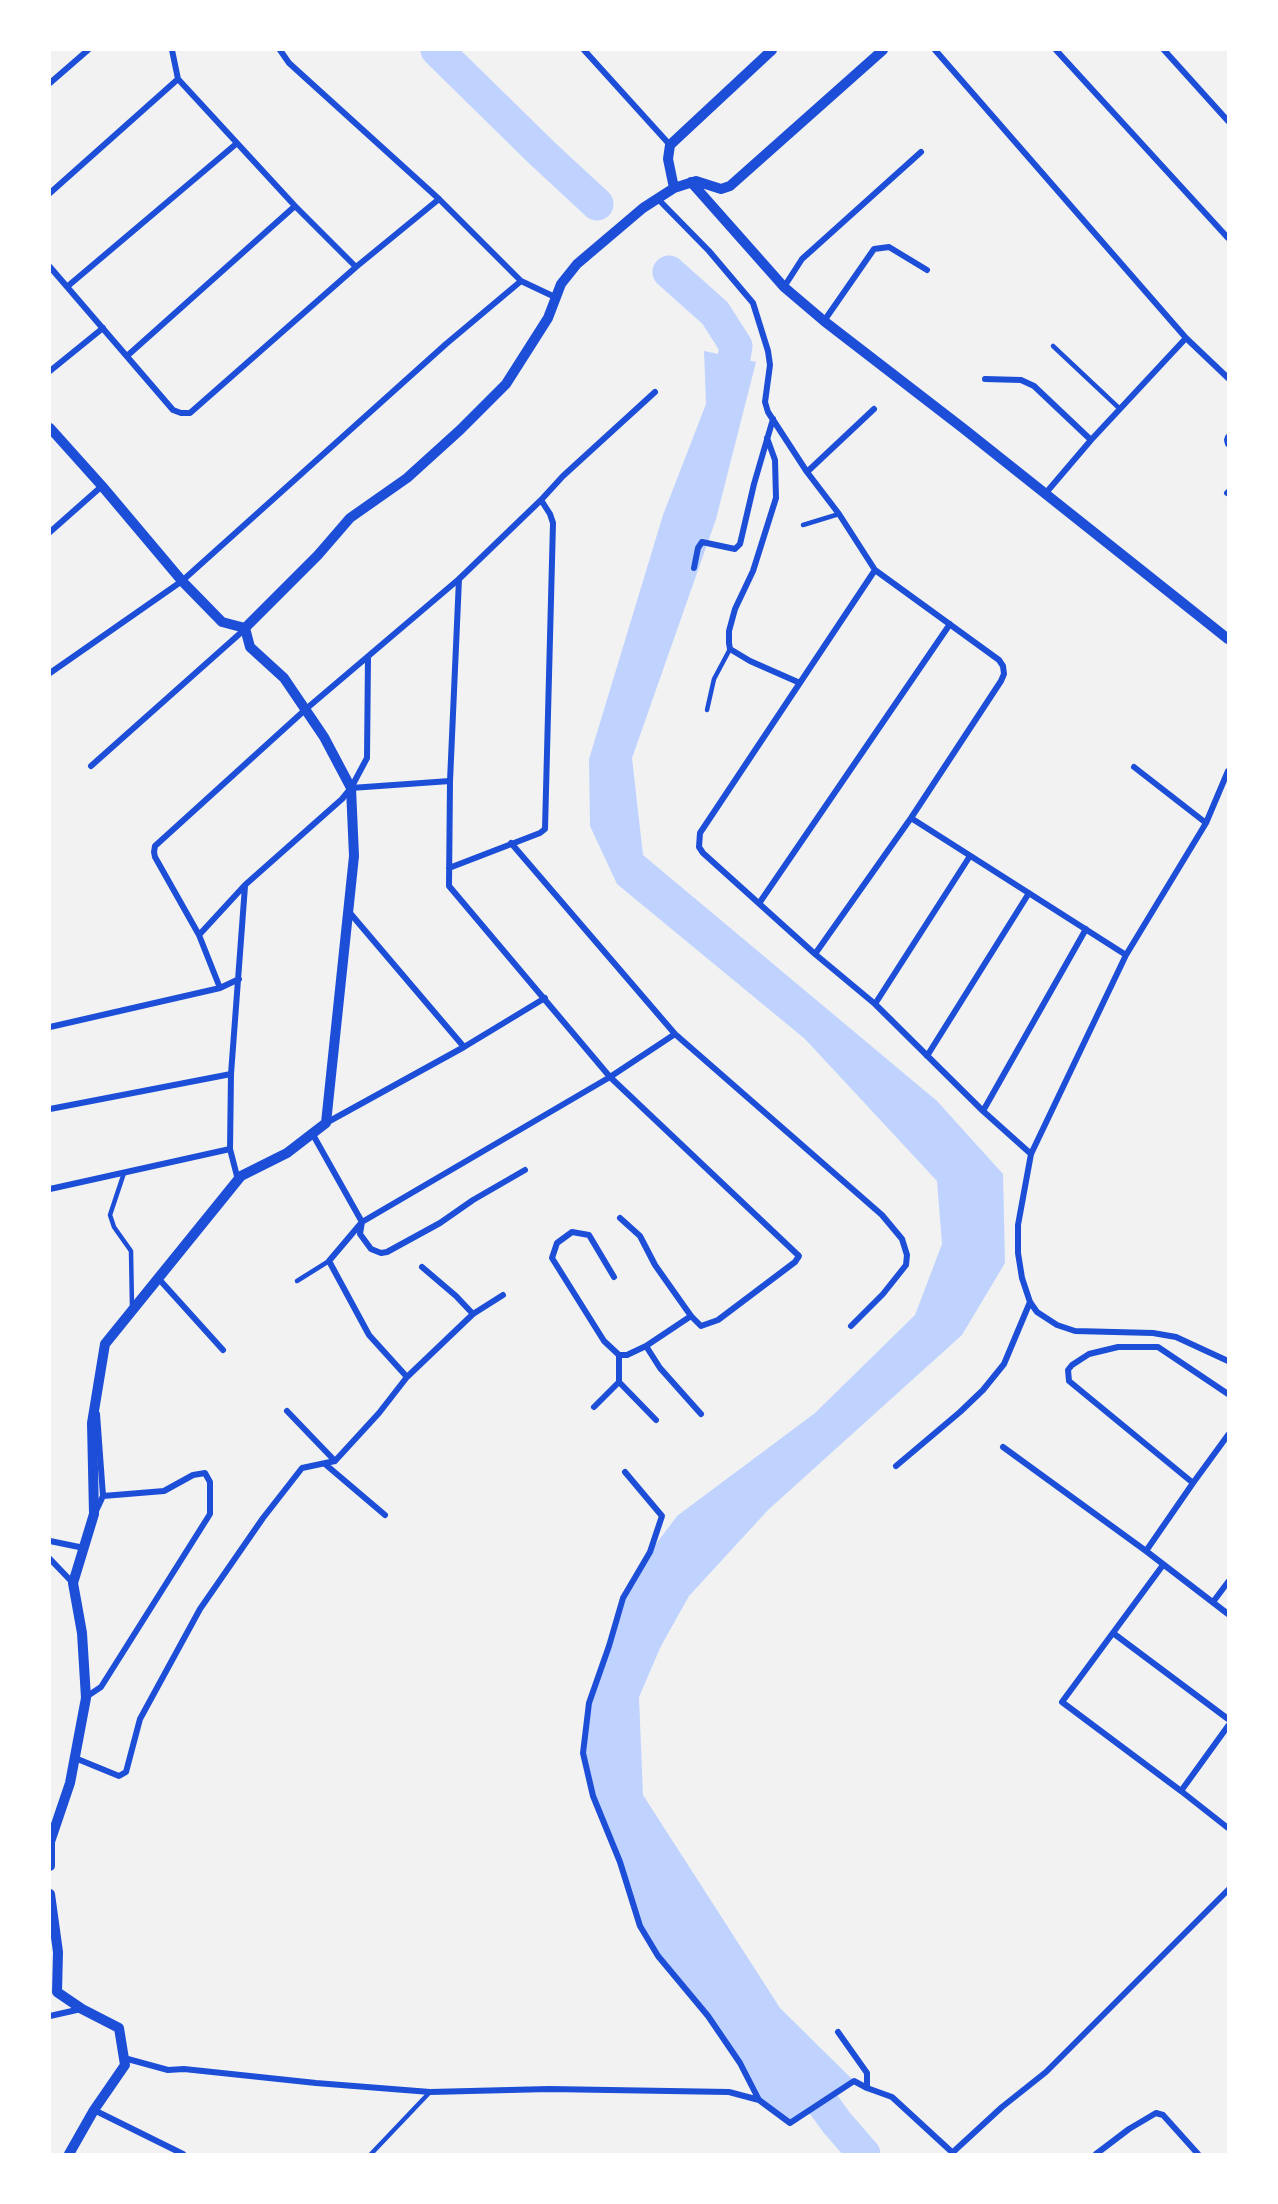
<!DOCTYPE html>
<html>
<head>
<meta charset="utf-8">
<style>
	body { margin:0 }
	#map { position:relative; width:1278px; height:2204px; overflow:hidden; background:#f2f2f2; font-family:"Titillium Web",sans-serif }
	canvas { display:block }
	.frame { position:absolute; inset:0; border:51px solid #fff; pointer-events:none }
</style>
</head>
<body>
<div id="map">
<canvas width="1278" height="2204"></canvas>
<div class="frame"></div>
</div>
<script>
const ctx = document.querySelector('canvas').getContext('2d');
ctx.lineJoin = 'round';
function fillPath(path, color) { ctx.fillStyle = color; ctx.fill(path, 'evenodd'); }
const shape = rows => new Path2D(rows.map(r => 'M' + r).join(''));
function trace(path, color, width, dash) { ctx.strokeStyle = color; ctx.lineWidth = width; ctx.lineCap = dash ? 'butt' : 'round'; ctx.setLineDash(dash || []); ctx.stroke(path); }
fillPath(shape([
	[704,351,756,362,716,519,632,758,643,855,937,1101,1003,1174,1005,1263,962,1335,768,1510,689,1596,661,1646,639,1697,643,1795,780,2008,854,2081,790,2123,759,2100,740,2063,684,1989,640,1926,593,1796,583,1753,589,1703,623,1598,650,1552,677,1516,815,1413,915,1315,942,1244,937,1181,805,1039,617,884,590,826,589,759,663,515,706,404]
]), '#bfd3fe');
trace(shape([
	[437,50,542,153,597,204],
	[669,272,715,313,736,346,727,400],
	[799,2067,810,2080,821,2101,837,2123,864,2154]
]), '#bfd3fe', 33);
trace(shape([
	[1053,346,1120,409],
	[803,525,839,514],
	[707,710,714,679,730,649],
	[124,1173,110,1215,114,1227,131,1251,132,1307],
	[297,1281,329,1261],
	[371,2154,430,2092]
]), '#1d4ed8', 4.5);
trace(shape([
	[172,50,178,79,295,206,356,267],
	[280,50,289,63,439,199,521,281],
	[584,50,670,145],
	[935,50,1186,338,1228,378],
	[1056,50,1228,238],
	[1164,50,1228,121],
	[50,83,88,50],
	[50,193,178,79],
	[657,198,709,251,753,303,768,351,770,365,765,402,768,412,807,472,839,514,875,570,999,660,1003,666,1004,674,1001,681,911,818,815,954],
	[50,267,173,410,181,413,190,413,356,267,439,199],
	[68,286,236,144],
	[784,287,802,259,921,152],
	[824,321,874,249,889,247,927,270],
	[127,356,295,206],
	[50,371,103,328],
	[985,379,1021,380,1034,386,1091,440],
	[1228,437,1227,440,1228,444],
	[767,438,775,460,776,498,753,571,735,609,729,631,729,643,730,649,750,661,800,683],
	[807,472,874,409],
	[1227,493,1228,492],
	[1045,494,1091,440,1186,338],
	[541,500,563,476,655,392],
	[50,532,102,486],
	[694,568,698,548,702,542,735,549,740,544,754,484,773,419],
	[875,570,700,833,699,847,703,853,815,954,875,1004,983,1111,1031,1154],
	[459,579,450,781,449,886,610,1077,799,1256,795,1262,718,1320,701,1326,691,1316,655,1265,640,1236,620,1218],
	[50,673,182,581,446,344,521,281,557,298],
	[91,766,245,629],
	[1134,767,1206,823],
	[1228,771,1206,823,1126,955,1031,1154,1018,1225,1018,1253,1022,1278,1030,1302,1037,1312,1057,1325,1075,1331,1153,1333,1176,1337,1228,1361],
	[351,788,450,781],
	[911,818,1126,955],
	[511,843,675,1034,882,1215,902,1239,907,1255,906,1265,883,1294,851,1326],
	[760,902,950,624],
	[350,913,464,1047],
	[199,935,245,885,342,799,351,788,367,758,368,657],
	[220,988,199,935,155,857,154,852,155,846,306,709,459,579,541,500,550,514,553,523,545,829,540,833,449,868],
	[875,1004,970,856],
	[50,1027,220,988,239,979],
	[927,1056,1029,893],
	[50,1109,231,1074],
	[983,1111,1086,929],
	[326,1123,464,1047,545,998],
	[312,1133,362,1222,610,1077,675,1034],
	[238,1180,230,1149,231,1074,245,886],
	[50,1189,230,1149],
	[362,1222,360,1234,371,1249,381,1253,387,1252,440,1223,473,1200,525,1170],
	[362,1222,329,1261,369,1335,407,1377],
	[422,1267,456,1296,473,1314],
	[614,1277,589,1235,572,1232,557,1243,552,1258,604,1341,619,1355,627,1355,646,1346],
	[158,1278,223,1350],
	[691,1316,646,1346,660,1368,701,1414],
	[619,1382,656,1420],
	[594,1407,619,1382,619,1355],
	[287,1411,335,1461],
	[97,1414,103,1496],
	[1003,1447,1146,1551,1193,1483,1069,1381,1068,1370,1072,1365,1089,1354,1118,1347,1158,1347,1228,1394],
	[325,1464,385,1515],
	[896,1466,960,1412,983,1390,1004,1364,1030,1302],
	[625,1472,662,1516,650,1552,623,1598,609,1646,589,1703,583,1753,593,1796,620,1862,640,1926,658,1956,708,2016,740,2063,759,2100],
	[1193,1483,1228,1435],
	[50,1541,84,1548],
	[1146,1551,1228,1614],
	[50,1559,73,1583],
	[1163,1565,1062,1702,1181,1791],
	[1213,1602,1228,1582],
	[1113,1633,1228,1719],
	[86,1697,101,1687,210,1514,210,1482,205,1473,193,1475,164,1491,103,1496,96,1511],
	[1228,1726,1181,1791,1228,1828],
	[75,1758,119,1776,126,1772,140,1719,200,1609,263,1518,302,1468,335,1461,379,1413,407,1377,473,1314,503,1295],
	[50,2016,81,2009],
	[838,2032,867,2073,867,2088],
	[124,2058,168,2070,184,2069,316,2083,430,2092,549,2089,729,2092,759,2100,790,2123,854,2081,867,2088,892,2097,954,2154],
	[94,2110,183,2154],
	[952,2153,1002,2107,1046,2072,1228,1890],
	[1096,2154,1129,2129,1156,2113,1163,2115,1198,2154]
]), '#1d4ed8', 6);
trace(shape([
	[691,182,784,287,824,321,964,429,1228,639],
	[674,188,668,159,670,145,772,50],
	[50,428,102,486,182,581,222,622,245,628],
	[50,1866,50,1842,70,1783,86,1698,82,1633,73,1583,94,1514,92,1423,105,1344,241,1176,287,1153,326,1123,354,856,351,788,324,737,284,678,250,647,245,628,318,555,350,518,407,478,460,430,506,384,548,318,561,284,577,264,643,208,674,188,696,181,721,189,730,186,883,50],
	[50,1894,58,1952,57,1992,82,2009,119,2028,125,2065,94,2110,69,2154]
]), '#1d4ed8', 10);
</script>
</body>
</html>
